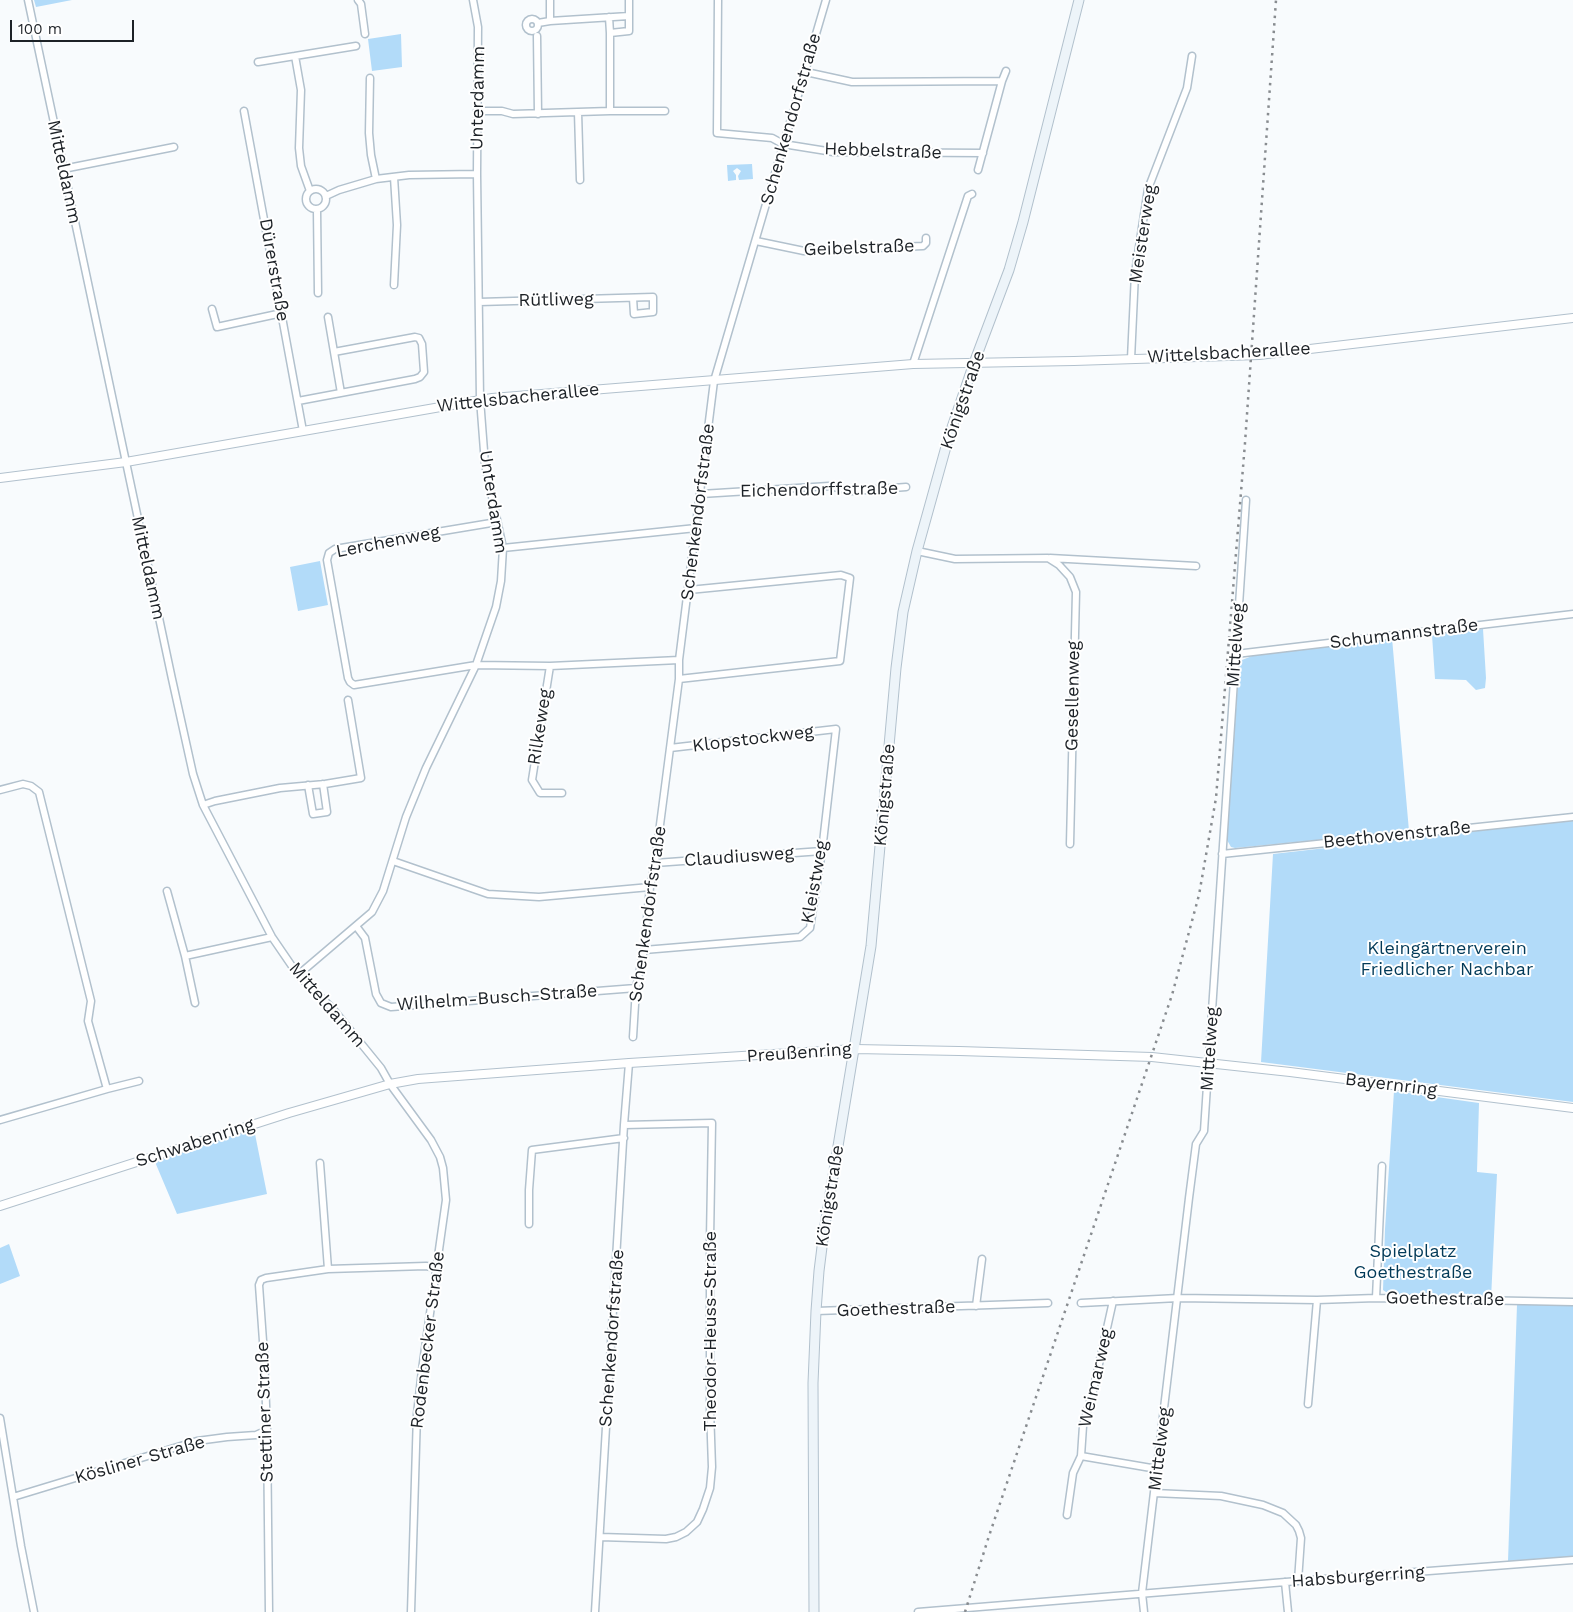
<!DOCTYPE html>
<html>
<head>
<meta charset="utf-8">
<style>
	body { margin:0 }
	#map { position:relative; width:1573px; height:1612px; overflow:hidden; background:#f8fbfd; font-family:"Work Sans",sans-serif }
	canvas { display:block }
	.scale { position:absolute; left:10px; top:20px; width:124px; height:22px; box-sizing:border-box; border:2px solid #1d2227; border-top:0; padding-left:6px; font-size:15px; line-height:18px; white-space:nowrap; color:#1d2227; -webkit-text-stroke:4px #fff; paint-order:stroke }
</style>
</head>
<body>
<div id="map">
<canvas width="1573" height="1612"></canvas>
<div class="scale">100 m</div>
</div>
<script>
const ctx = document.querySelector('canvas').getContext('2d');
ctx.lineJoin = 'round';
function fillPath(path, color) { ctx.fillStyle = color; ctx.fill(path, 'evenodd'); }
const shape = rows => new Path2D(rows.map(r => 'M' + r).join(''));
function trace(path, color, width, dash) { ctx.strokeStyle = color; ctx.lineWidth = width; ctx.lineCap = dash ? 'butt' : 'round'; ctx.setLineDash(dash || []); ctx.stroke(path); }
function drawText(font, color, halo, rows, align = 'center') {
  ctx.font = font + ' "Work Sans",sans-serif'; ctx.lineWidth = 4; ctx.setLineDash([]); ctx.textBaseline = 'middle'; ctx.strokeStyle = halo; ctx.fillStyle = color; for (const [text, x, y, turn = 0] of rows) {
    ctx.save(); ctx.translate(x, y); ctx.rotate((+turn || 0) * Math.PI / 180); ctx.textAlign = isNaN(turn) ? turn : align; if (halo) ctx.strokeText(text, 0, 0); ctx.fillText(text, 0, 0); ctx.restore();
  }
}
fillPath(shape([
	[34,0,72,0,36,7],
	[401,34,402,67,372,71,368,39],
	[752,164,753,179,739,180,738,176,741,171,737,168,733,171,736,175,736,180,728,181,727,165],
	[320,561,328,605,298,611,290,567],
	[1483,629,1486,678,1485,688,1476,690,1466,680,1435,679,1432,635],
	[1392,638,1409,831,1235,848,1231,847,1227,840,1239,666,1242,660,1257,654],
	[1573,820,1573,1102,1261,1062,1273,854],
	[1394,1091,1479,1103,1477,1172,1497,1174,1491,1299,1389,1294,1383,1290,1385,1229],
	[254,1129,267,1194,177,1214,155,1162],
	[9,1244,20,1276,0,1284,0,1248],
	[1517,1305,1573,1305,1573,1558,1508,1561]
]), '#b2dbf9');
const minor = shape([
	[28,0,172,679,193,774,203,805,272,937,298,975,333,1009,381,1068,390,1084,431,1140,440,1157,443,1168,446,1200,422,1370,417,1414,411,1612],
	[358,0,361,4,365,34],
	[550,0,550,21],
	[718,0,717,133,772,138,783,144,833,152,983,153],
	[609,17,610,33],
	'526 25a6 6 0 1 1 12 0a6 6 0 1 1-12 0Z',
	[538,23,550,21,629,16],
	[537,36,538,114],
	[258,62,295,56],
	[806,72,852,82,1002,81,1006,71],
	[370,78,369,133,371,155,376,179],
	[244,111,303,431],
	[477,111,502,111,513,114,610,111,610,33,629,31,629,0],
	[610,111,665,111],
	[578,112,580,180],
	[63,169,174,147],
	[978,170,1002,81],
	[394,177,397,225,394,285],
	'306 199a10 10 0 1 1 20 0a10 10 0 1 1-20 0Z',
	[310,191,301,166,299,148,301,90,295,56,356,46],
	[326,196,339,190,376,179,409,175,477,174],
	[317,210,318,293],
	[756,241,804,251,923,246,926,243,926,238],
	[479,302,653,297,653,312,634,314,633,298],
	[212,309,217,327,282,313],
	[328,317,341,393],
	[1131,359,1135,273,1148,189,1187,88,1192,56],
	[913,364,967,199,968,196,972,194],
	[298,401,415,379,420,377,424,372,422,344,419,338,415,337,334,352],
	[701,494,829,486,853,491,906,487],
	[497,522,335,549,329,553,327,560,348,678,350,682,354,685,476,665,550,666,679,660],
	[503,548,696,528],
	[917,551,955,559,1048,558,1059,565,1070,577,1076,592,1070,844],
	[1050,558,1196,566],
	[1236,654,1573,614],
	[550,666,532,780,540,793,562,793],
	[679,679,840,661,850,578,841,575,689,590],
	[308,785,313,814,327,812,323,784],
	[0,790,23,784,31,786,39,792,91,1001,88,1021,107,1089],
	[203,805,215,801,280,788,325,784,361,778,348,700],
	[1222,854,1573,817],
	[393,861,488,894,539,897,650,887],
	[655,863,822,851],
	[167,891,185,956,195,1003],
	[356,926,365,938,376,994,381,1003,391,1007,636,988],
	[644,950,800,937,810,928,822,851,836,729,670,748],
	[185,956,272,937],
	[298,975,372,912,383,891,406,817,426,768,476,665,496,607,501,581,503,548,485,464,480,399,477,174,478,27,473,0],
	[633,1037,636,988,644,950,650,887,655,863,679,679,679,660,714,381,826,0],
	[0,1120,107,1089,139,1081],
	[320,1163,328,1269],
	[529,1224,529,1190,532,1150,624,1138],
	[1376,1298,1382,1166],
	[1081,1303,1178,1298,1317,1300,1376,1298,1573,1302],
	[976,1306,982,1259],
	[816,1311,1048,1303],
	[1308,1404,1317,1300],
	[0,1418,21,1546,34,1612],
	[1081,1456,1157,1469],
	[1154,1493,1221,1496,1263,1505,1283,1513,1296,1525,1299,1531,1301,1538,1298,1581],
	[13,1497,197,1441,227,1437,256,1435,267,1430],
	[1067,1515,1073,1473,1081,1456,1083,1426,1093,1391,1113,1301],
	[600,1537,666,1539,676,1537,686,1532,697,1522,703,1509,710,1488,712,1467,710,1409,710,1239,712,1123,624,1125],
	[1285,1582,1288,1612],
	[269,1612,267,1430,264,1355,259,1285,261,1280,266,1278,328,1269,426,1266,437,1268],
	[595,1612,624,1125,629,1063],
	[918,1612,1298,1581,1573,1560],
	[1144,1612,1142,1593,1189,1198,1196,1144,1204,1131,1246,500]
]);
const tertiary = shape([
	[0,478,126,462,492,398,913,364,1074,361,1259,355,1573,318],
	[0,1206,289,1113,390,1084,418,1079,629,1063,855,1049,959,1051,1152,1057,1290,1072,1573,1108]
]);
const secondary = shape([
	[814,1612,813,1383,816,1311,819,1271,824,1231,871,946,896,668,903,612,917,551,949,436,974,363,1009,270,1023,222,1079,0]
]);
trace(minor, '#b2c1cd', 9);
trace(tertiary, '#b2c1cd', 10);
trace(secondary, '#b2c1cd', 11);
trace(minor, '#fff', 6);
trace(tertiary, '#fff', 8);
trace(secondary, '#edf4f9', 9);
trace(shape([
	[965,1612,989,1536,1172,995,1199,895,1216,798,1245,443,1276,0]
]), '#888c90', 2.5, [2.5, 5]);
drawText('18px', '#1d2227', '#fff', [
	["Unterdamm",478,98,-89],
	["Schenkendorfstraße",791,119,-74],
	["Hebbelstraße",883,151,2],
	["Mitteldamm",64,172,78],
	["Meisterweg",1143,234,-81],
	["Geibelstraße",859,248,-2],
	["Dürerstraße",274,270,80],
	["Rütliweg",556,300,-1],
	["Wittelsbacherallee",1229,353,-3],
	["Wittelsbacherallee",518,398,-6],
	["Königstraße",963,400,-71],
	["Eichendorffstraße",819,490,-1],
	["Unterdamm",493,502,81],
	["Schenkendorfstraße",698,512,-83],
	["Lerchenweg",388,542,-11],
	["Mitteldamm",148,568,78],
	["Schumannstraße",1404,634,-7],
	["Mittelweg",1236,645,-86],
	["Gesellenweg",1073,696,-89],
	["Rilkeweg",540,727,-81],
	["Klopstockweg",753,739,-7],
	["Königstraße",885,795,-85],
	["Beethovenstraße",1397,835,-6],
	["Claudiusweg",739,857,-4],
	["Kleistweg",815,882,-80],
	["Schenkendorfstraße",648,914,-82],
	["Wilhelm-Busch-Straße",497,998,-4],
	["Mitteldamm",327,1005,49],
	["Mittelweg",1210,1049,-86],
	["Preußenring",799,1053,-4],
	["Bayernring",1391,1085,7],
	["Schwabenring",195,1143,-18],
	["Königstraße",830,1196,-81],
	["Goethestraße",1445,1299,1],
	["Goethestraße",896,1309,-2],
	["Theodor-Heuss-Straße",711,1331,-90],
	["Schenkendorfstraße",612,1338,-86],
	["Rodenbecker Straße",428,1340,-83],
	["Weimarweg",1096,1378,-77],
	["Stettiner Straße",265,1412,-92],
	["Mittelweg",1160,1449,-83],
	["Kösliner Straße",140,1460,-16],
	["Habsburgerring",1358,1577,-4]
]);
drawText('18px', '#023a58', '#fff', [
	["Kleingärtnerverein",1447,949],
	["Friedlicher Nachbar",1447,970],
	["Spielplatz",1413,1252],
	["Goethestraße",1413,1273]
]);
</script>
</body>
</html>
